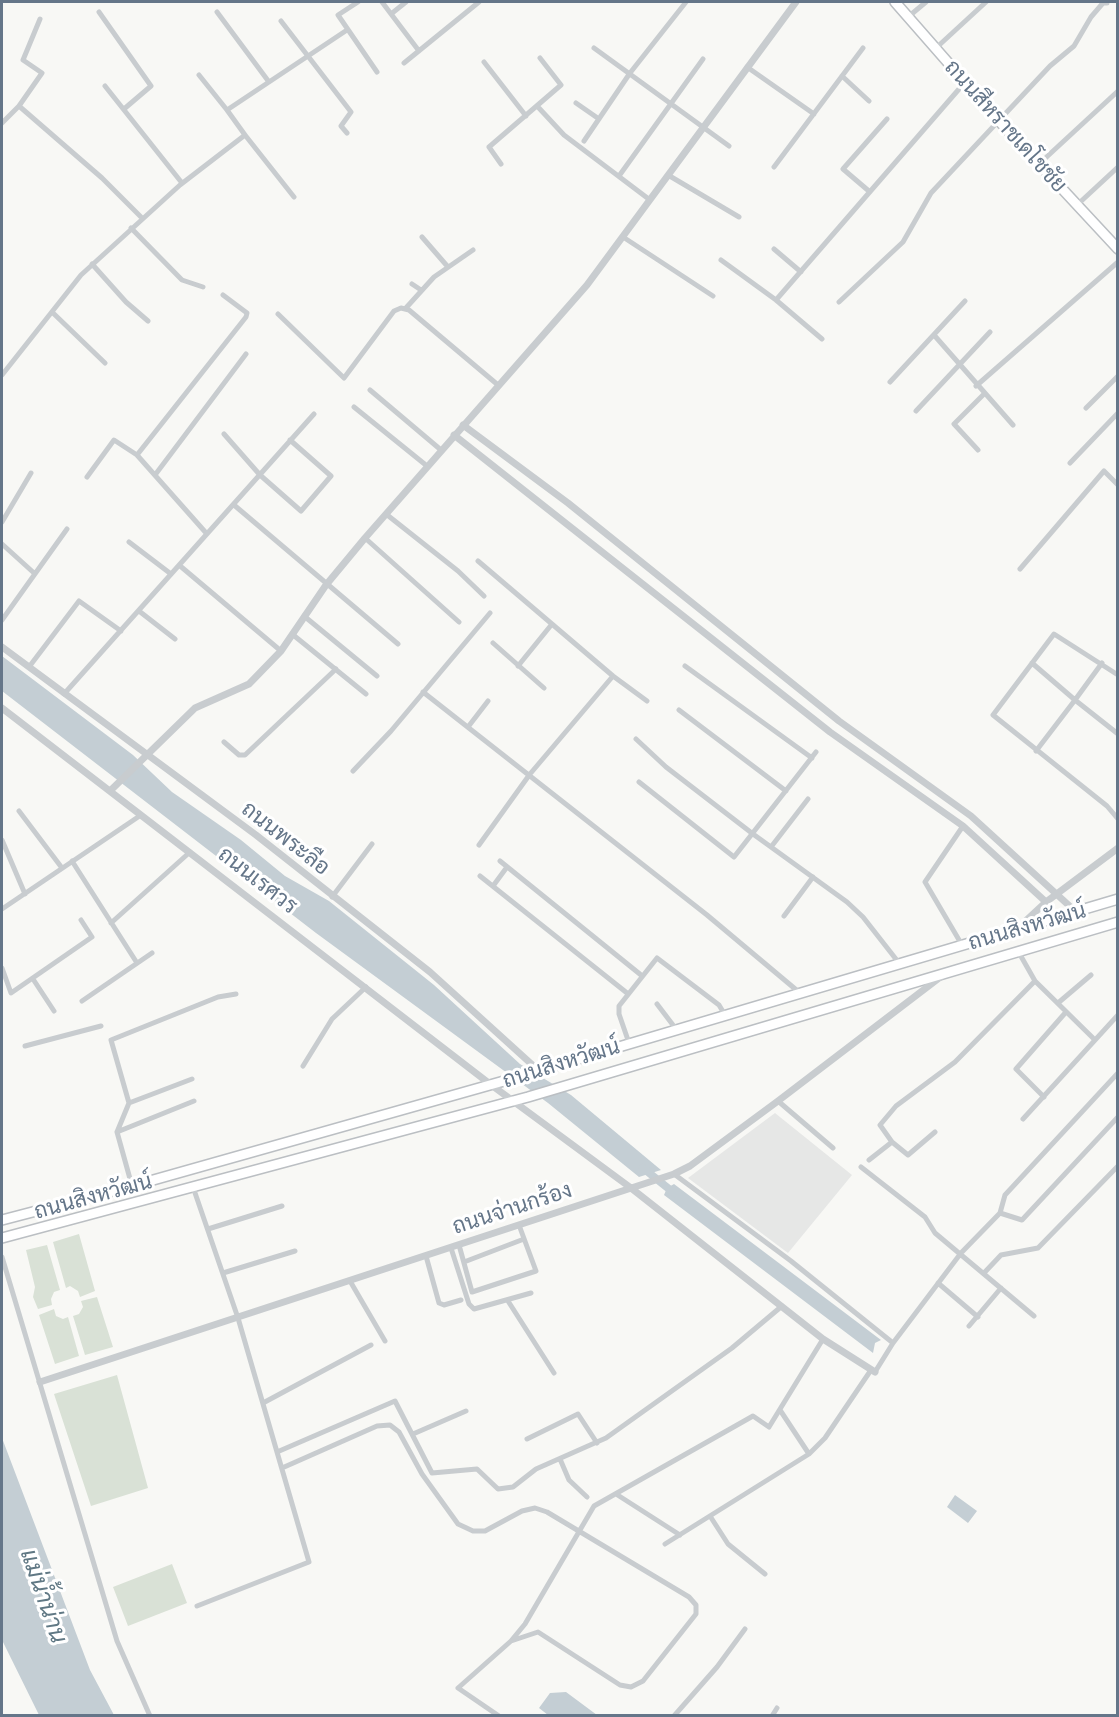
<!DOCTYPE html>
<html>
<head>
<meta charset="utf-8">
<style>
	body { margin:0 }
	#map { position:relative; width:1119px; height:1717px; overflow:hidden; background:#f8f8f5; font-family:Commissioner,sans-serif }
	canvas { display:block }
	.frame { position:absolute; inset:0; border:3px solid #657689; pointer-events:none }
</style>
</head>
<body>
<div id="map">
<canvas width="1119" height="1717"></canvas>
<div class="frame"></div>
</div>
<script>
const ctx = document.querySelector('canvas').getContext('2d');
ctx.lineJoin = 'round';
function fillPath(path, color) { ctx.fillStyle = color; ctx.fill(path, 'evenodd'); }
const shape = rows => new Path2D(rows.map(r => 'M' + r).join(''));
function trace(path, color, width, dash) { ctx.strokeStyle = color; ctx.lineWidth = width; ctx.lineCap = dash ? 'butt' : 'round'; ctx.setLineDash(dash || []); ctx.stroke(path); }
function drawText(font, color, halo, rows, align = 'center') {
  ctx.font = font + ' Commissioner,Sarabun,sans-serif'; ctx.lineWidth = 6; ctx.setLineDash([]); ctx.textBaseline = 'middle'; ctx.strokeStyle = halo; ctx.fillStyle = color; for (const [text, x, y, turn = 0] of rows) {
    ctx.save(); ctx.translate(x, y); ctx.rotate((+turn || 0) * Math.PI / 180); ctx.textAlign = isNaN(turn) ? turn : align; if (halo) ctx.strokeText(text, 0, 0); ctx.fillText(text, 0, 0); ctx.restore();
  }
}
fillPath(shape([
	[775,1113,852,1175,788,1253,688,1178]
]), '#e6e7e6');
fillPath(shape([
	[79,1234,95,1291,80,1297,78,1291,70,1286,66,1288,53,1242],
	[47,1245,60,1290,54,1292,51,1299,52,1305,38,1309,33,1297,35,1287,26,1250],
	[97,1297,113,1347,85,1355,73,1316,79,1314,83,1307,81,1301],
	[54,1309,56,1316,63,1319,68,1317,79,1356,55,1364,39,1315],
	[117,1375,148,1488,91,1506,54,1394],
	[172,1564,187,1603,128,1626,113,1587]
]), '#d9e1d6');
fillPath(shape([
	[2,656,133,755,172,792,241,840,285,876,329,901,434,985,520,1064,571,1095,661,1170,639,1177,548,1103,316,933,2,691],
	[674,1184,881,1340,875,1343,873,1353,664,1195,667,1188],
	[2,1438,90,1670,114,1715,39,1715,2,1640],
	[955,1495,977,1511,968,1523,947,1507],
	[566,1692,597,1715,548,1715,539,1708,550,1693]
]), '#c4ced4');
trace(shape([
	[643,1168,674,1193]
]), '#c4ced4', 8);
const primary = shape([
	[895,2,1000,122,1118,249],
	[2,1220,132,1186,504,1081,1118,899],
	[2,1238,528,1097,1118,922]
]);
trace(primary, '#bbbfc3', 12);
trace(shape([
	[358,2,338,15,377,72],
	[382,2,419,51],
	[99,12,151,86,124,109],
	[217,12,269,82],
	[391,14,406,2],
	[908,17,926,2],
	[281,21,351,112,341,126,347,133],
	[594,48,729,146],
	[936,48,986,2],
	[484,62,526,116],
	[404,63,479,2],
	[747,67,814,114],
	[199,75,227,110],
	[842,76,869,101],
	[105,86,182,183],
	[576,103,599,119],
	[19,106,42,73,23,60,40,19],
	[538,107,564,135,650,200],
	[2,123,19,106,102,178,142,218],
	[245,135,294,197],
	[584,141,630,73,686,2],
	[501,164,489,147,561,85,540,58],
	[1039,164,1118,91],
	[774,167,863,48],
	[668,175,739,217],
	[619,176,703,59],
	[870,192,843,169,887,119],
	[1077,205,1118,167],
	[131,228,182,280,203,287],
	[422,237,448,267],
	[623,237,713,296],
	[774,249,801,272],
	[721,260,776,300,966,81],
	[92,264,126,302,148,321],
	[412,284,421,290],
	[776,300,822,339],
	[839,302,903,242,931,193,1050,66,1074,46,1091,17,1103,3,1107,3],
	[405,309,434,277,473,250],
	[52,312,105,363],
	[278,314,344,378,394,311,401,308,409,310,498,385],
	[934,335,1013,425],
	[2,375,81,275,180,185,245,135,227,110,347,30],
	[890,382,965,301],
	[976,386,1118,262],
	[370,390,441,450],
	[354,407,427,466],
	[1086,408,1118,376],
	[916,411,990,332],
	[224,434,260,475,301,511,331,476,290,440],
	[978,450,954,424,984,394],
	[137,455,246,317,247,313,223,295],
	[1070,463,1118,413],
	[155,475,246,354],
	[87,477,114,440,137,455,207,534],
	[234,505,398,644],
	[386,514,458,571,484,596],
	[2,522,31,473],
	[365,538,459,622],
	[129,542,171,574],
	[2,544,34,573],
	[478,561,613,676,647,701],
	[179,565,281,651],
	[1020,569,1104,471,1118,485],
	[139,611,175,639],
	[304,616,377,676],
	[2,620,67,529],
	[292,634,366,694],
	[493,643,544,688],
	[1032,663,1075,700,1102,663],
	[518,666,552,624],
	[685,666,812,758],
	[29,667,79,601,121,631],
	[1118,675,1054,634,993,715,1107,806,1118,819],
	[423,692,707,915,800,993],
	[64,694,314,414],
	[679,710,786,791],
	[468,727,488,701],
	[636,739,666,767,753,834,847,902,863,917,899,963],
	[224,742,239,755,245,755,336,669],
	[1036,751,1075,700,1118,734],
	[353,771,391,731,490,613],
	[639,782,734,857,816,752],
	[19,811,62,868],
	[2,840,25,894],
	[479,845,530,774,613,676],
	[771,847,808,799],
	[72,861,137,963],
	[500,861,641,975],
	[480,876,627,993],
	[493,886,507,867],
	[332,897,372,844],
	[2,909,141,815],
	[784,916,813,877],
	[111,923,190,852],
	[962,945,925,882,963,826],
	[1018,951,1035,981,1095,1040],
	[2,968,11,993,92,937,81,920],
	[33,979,54,1011],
	[82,1001,152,953],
	[1058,1003,1091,975],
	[657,1004,676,1029],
	[629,1043,619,1014,619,1006,657,958,719,1005,725,1015],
	[25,1046,101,1026],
	[303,1066,332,1019,366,987],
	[1044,1097,1016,1069,1066,1012],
	[778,1101,833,1148],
	[129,1103,192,1079],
	[1023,1119,1118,1015],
	[117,1132,194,1101],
	[892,1142,908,1155,935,1132],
	[869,1160,892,1142,880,1125,896,1106,955,1062,1035,981],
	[861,1167,925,1217,935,1233,1034,1316],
	[674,1174,791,1261,893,1343],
	[132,1186,117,1132,129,1103,111,1040,218,997,236,994],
	[193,1187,238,1318,309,1562,197,1606],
	[1000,1213,1005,1195,1118,1073],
	[208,1229,282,1206],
	[459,1245,472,1292,536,1271,519,1225],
	[451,1248,469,1304,474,1309,531,1293],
	[426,1256,439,1303,444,1305,461,1300],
	[2,1257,117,1641,150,1716],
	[464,1262,524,1239],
	[223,1273,295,1251],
	[984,1273,1001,1255,1038,1248,1118,1166],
	[350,1281,385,1341],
	[938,1283,978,1317],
	[508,1301,554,1373],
	[969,1326,1001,1288],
	[875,1372,893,1343,961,1253,1000,1213,1022,1220,1118,1117],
	[263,1403,371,1345],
	[780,1410,809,1454],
	[413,1434,466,1411],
	[527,1439,578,1414,597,1443],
	[277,1452,395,1401,432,1473,477,1469,498,1489,513,1487,536,1469,606,1438,732,1348,782,1306],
	[560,1459,569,1480,587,1497],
	[282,1468,377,1426,390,1425,399,1432,422,1474,458,1524,473,1531,485,1531,522,1511,535,1508,547,1512,689,1597,696,1605,696,1614,643,1681,631,1687,620,1685,538,1632,511,1641],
	[616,1494,680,1535],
	[710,1516,728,1544,765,1574],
	[665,1544,809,1454,825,1438,871,1370],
	[499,1716,458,1688,511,1641,525,1624,594,1506,753,1416,769,1427,823,1339],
	[674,1716,717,1667,745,1629],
	[772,1716,777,1708]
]), '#c8cccf', 5);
trace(shape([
	[463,425,568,503,839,721,971,816,1075,911],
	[454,435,830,732,963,826,1046,902],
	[2,647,256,835,430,972,538,1070],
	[2,708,490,1084,631,1188,823,1339,875,1372],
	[110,791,195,708,249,684,281,651,326,585,365,538,587,285,796,2],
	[1018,928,1046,902,1118,848],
	[40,1382,674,1174,690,1166,778,1101,943,975]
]), '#c8cccf', 7);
trace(primary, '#fff', 9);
drawText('22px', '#657689', '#fff', [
	["ถนนสีหราชเดโชชัย",1006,126,48],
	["ถนนพระลือ",286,838,38],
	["ถนนเรศวร",258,880,38],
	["ถนนสิงหวัฒน์",1027,926,-16],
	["ถนนสิงหวัฒน์",561,1063,-17],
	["ถนนสิงหวัฒน์",93,1196,-15],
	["ถนนจ่านกร้อง",512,1208,-18]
]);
drawText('italic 24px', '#607884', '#fff', [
	["แม่น้ำน่าน",44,1596,71]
]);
</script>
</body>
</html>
